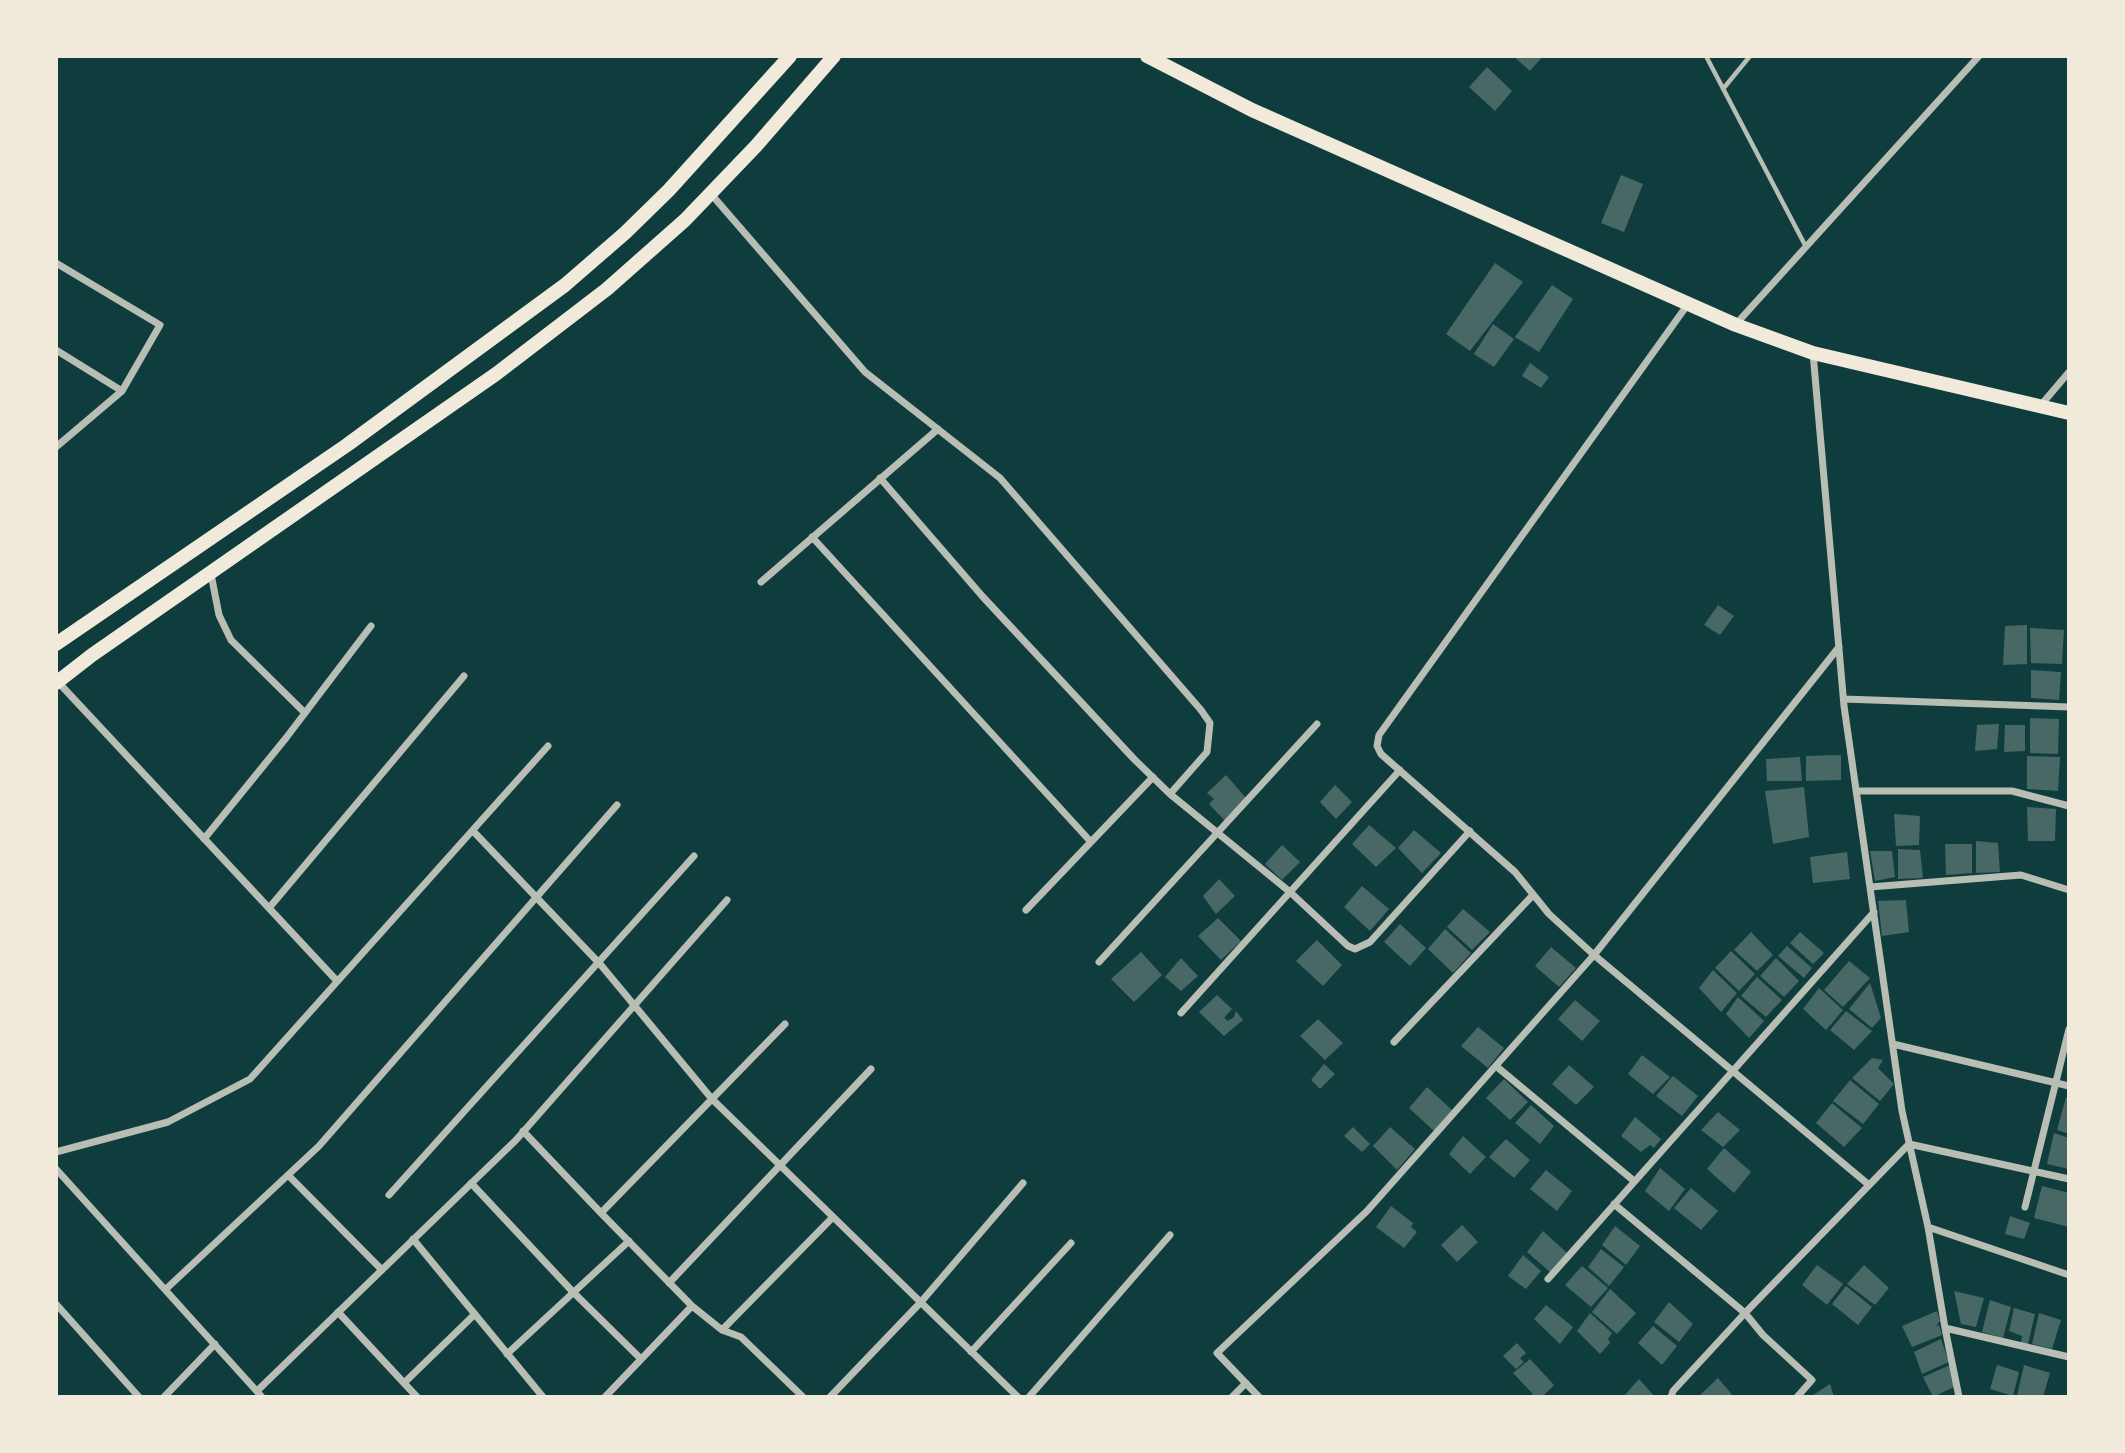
<!DOCTYPE html>
<html>
<head>
<meta charset="utf-8">
<style>
	body { margin:0 }
	#map { position:relative; width:2125px; height:1453px; overflow:hidden; background:#0f3d3e; font-family:"Zilla Slab",serif }
	canvas { display:block }
	.frame { position:absolute; inset:0; border:58px solid #f1e9da; pointer-events:none }
</style>
</head>
<body>
<div id="map">
<canvas width="2125" height="1453"></canvas>
<div class="frame"></div>
</div>
<script>
const ctx = document.querySelector('canvas').getContext('2d');
ctx.lineJoin = 'round';
function fillPath(path, color) { ctx.fillStyle = color; ctx.fill(path, 'evenodd'); }
const shape = rows => new Path2D(rows.map(r => 'M' + r).join(''));
function trace(path, color, width, dash) { ctx.strokeStyle = color; ctx.lineWidth = width; ctx.lineCap = dash ? 'butt' : 'round'; ctx.setLineDash(dash || []); ctx.stroke(path); }
fillPath(shape([
	[1513,56,1543,56,1530,71],
	[1487,67,1512,91,1495,111,1469,87],
	[1621,175,1643,184,1624,232,1601,223],
	[1495,263,1523,282,1470,351,1446,334],
	[1552,285,1573,299,1539,352,1515,337],
	[1493,324,1514,339,1494,367,1474,354],
	[1530,363,1549,377,1541,388,1522,376],
	[1718,605,1734,616,1720,635,1704,625],
	[2027,625,2027,664,2003,665,2005,626],
	[2030,628,2064,630,2062,664,2031,663],
	[2031,670,2061,672,2059,700,2031,698],
	[2030,718,2059,719,2058,754,2030,753],
	[1999,724,1997,749,1975,751,1977,725],
	[2005,725,2025,725,2025,751,2004,752],
	[1841,755,1841,780,1806,781,1806,756],
	[2027,756,2060,757,2058,791,2027,789],
	[1800,757,1802,781,1767,781,1766,759],
	[1226,775,1246,798,1225,821,1209,804,1214,799,1207,793],
	[1335,785,1352,802,1336,819,1320,802],
	[1804,787,1809,837,1773,844,1765,791],
	[2027,807,2056,809,2055,841,2028,841],
	[1894,814,1920,816,1919,845,1896,846],
	[1369,825,1396,848,1376,867,1352,844],
	[1414,830,1441,853,1422,873,1398,848],
	[1976,841,1998,843,2000,872,1976,873],
	[1945,844,1972,844,1972,873,1946,875],
	[1282,845,1300,862,1282,880,1265,864],
	[1898,849,1920,850,1923,878,1898,879],
	[1870,851,1892,851,1895,877,1875,881],
	[1847,852,1850,879,1813,883,1810,857],
	[1219,879,1235,896,1216,914,1203,896],
	[1362,886,1389,909,1370,931,1344,907],
	[1906,900,1909,932,1882,936,1878,901],
	[1463,909,1490,932,1472,950,1447,927],
	[1218,918,1241,941,1221,960,1198,936],
	[1400,924,1426,948,1410,966,1384,942],
	[1445,929,1471,953,1453,973,1428,949],
	[1751,932,1773,955,1757,971,1734,950],
	[1800,932,1824,953,1813,964,1790,943],
	[1317,940,1342,965,1323,986,1296,961],
	[1787,946,1812,968,1804,978,1778,956],
	[1551,947,1576,968,1559,987,1535,966],
	[1731,951,1755,974,1739,991,1715,968],
	[1141,952,1162,975,1134,1002,1111,979],
	[1181,958,1198,976,1181,991,1165,977],
	[1776,958,1799,981,1784,997,1760,976],
	[1849,961,1870,978,1843,1007,1824,990],
	[1713,970,1737,993,1721,1012,1699,988],
	[1757,977,1782,1000,1766,1017,1741,996],
	[1870,983,1881,1018,1872,1028,1849,1009],
	[1819,988,1843,1010,1826,1030,1803,1009],
	[1217,995,1232,1009,1224,1018,1228,1021,1234,1017,1236,1011,1243,1020,1224,1036,1199,1012],
	[1738,997,1764,1021,1749,1038,1726,1014],
	[1575,1000,1600,1021,1582,1041,1558,1019],
	[1846,1011,1872,1031,1854,1050,1830,1030],
	[1318,1019,1343,1043,1325,1060,1300,1036],
	[1478,1027,1504,1048,1488,1068,1461,1046],
	[1642,1055,1670,1077,1653,1094,1628,1074],
	[1872,1058,1883,1060,1878,1068,1894,1084,1880,1101,1852,1078],
	[1324,1064,1335,1074,1320,1089,1311,1080],
	[1569,1065,1594,1087,1576,1105,1552,1084],
	[1673,1076,1698,1096,1682,1116,1656,1096],
	[1504,1079,1528,1102,1510,1120,1486,1098],
	[1850,1080,1879,1104,1863,1124,1833,1101],
	[1427,1087,1452,1110,1434,1131,1409,1108],
	[2066,1097,2069,1099,2069,1134,2057,1130],
	[1832,1103,1862,1128,1844,1147,1816,1123],
	[1531,1105,1554,1126,1540,1144,1515,1123],
	[1718,1112,1740,1130,1723,1147,1701,1130],
	[1635,1117,1661,1139,1654,1148,1650,1145,1641,1152,1621,1136],
	[1353,1127,1370,1144,1362,1152,1344,1136],
	[1390,1127,1415,1149,1397,1170,1373,1146],
	[2054,1133,2069,1138,2069,1169,2047,1164],
	[1463,1136,1486,1157,1470,1174,1449,1154],
	[1506,1139,1530,1160,1514,1178,1489,1157],
	[1724,1148,1751,1172,1734,1193,1707,1169],
	[1660,1168,1685,1189,1669,1211,1645,1191],
	[1546,1170,1572,1191,1557,1211,1530,1189],
	[2042,1186,2069,1193,2069,1227,2034,1218],
	[1691,1188,1718,1211,1701,1230,1674,1208],
	[1391,1206,1413,1223,1411,1227,1417,1232,1404,1248,1376,1227],
	[2010,1216,2030,1223,2024,1239,2005,1234],
	[1462,1225,1478,1242,1457,1262,1441,1245],
	[1615,1226,1640,1246,1626,1265,1602,1245],
	[1543,1231,1567,1253,1550,1272,1527,1252],
	[1601,1249,1624,1267,1609,1286,1588,1267],
	[1523,1255,1541,1271,1526,1289,1508,1276],
	[1817,1265,1843,1284,1827,1305,1802,1285],
	[1864,1265,1889,1288,1875,1305,1847,1284],
	[1582,1266,1608,1288,1591,1307,1565,1285],
	[1846,1286,1872,1307,1858,1325,1832,1304],
	[1610,1289,1636,1313,1617,1334,1592,1312],
	[1954,1291,1984,1298,1976,1327,1961,1324],
	[1990,1300,2011,1307,2003,1338,1982,1332],
	[1669,1302,1693,1324,1679,1342,1654,1322],
	[1546,1305,1573,1327,1560,1344,1534,1319],
	[2014,1308,2035,1314,2028,1344,2021,1343,2022,1336,2009,1331],
	[1937,1311,1940,1321,1936,1326,1939,1325,1942,1335,1912,1347,1902,1326],
	[1590,1313,1612,1333,1608,1339,1610,1343,1600,1354,1577,1331],
	[2039,1313,2061,1320,2052,1349,2032,1344],
	[1653,1326,1677,1346,1662,1365,1638,1343],
	[1941,1339,1949,1362,1922,1374,1914,1352],
	[1517,1343,1526,1353,1520,1358,1524,1362,1516,1369,1503,1356],
	[1530,1359,1554,1385,1542,1397,1530,1397,1533,1394,1513,1373],
	[1950,1365,1954,1387,1933,1397,1923,1377],
	[1997,1365,2019,1372,2013,1396,1990,1389],
	[2024,1365,2050,1373,2043,1397,2017,1396],
	[1718,1378,1734,1397,1700,1395],
	[1639,1379,1655,1397,1623,1397],
	[1830,1384,1834,1397,1810,1397]
]), '#486865');
trace(shape([
	[1706,56,1805,245],
	[1723,89,1750,56]
]), '#b8beb3', 4.5);
trace(shape([
	[711,194,865,372,1000,478,1201,710,1210,723,1207,752,1170,794],
	[56,263,160,325,122,391,56,447],
	[1688,304,1379,735,1377,746,1381,754,1515,872,1549,914,1594,955,1839,647],
	[1736,324,1979,56],
	[56,350,122,391],
	[1813,353,1844,706,1902,1111,1928,1227,1945,1328,2069,1357],
	[2041,405,2069,372],
	[880,478,983,597,1134,759,1170,794,1290,892,1348,946,1355,949,1370,942,1470,831],
	[812,537,1091,842],
	[211,574,219,615,231,640,305,713],
	[761,582,938,429],
	[58,682,337,981],
	[1844,699,2069,707],
	[1856,791,2012,791,2069,806],
	[473,831,600,964,712,1099,1018,1397],
	[204,839,286,738,371,626],
	[1870,887,2021,875,2069,890],
	[269,908,464,676],
	[1026,910,1153,777],
	[1099,962,1317,724],
	[1181,1013,1400,770],
	[1394,1042,1533,895],
	[1893,1044,2069,1086],
	[1496,1066,1634,1181],
	[523,1131,601,1213,785,1024],
	[56,1152,168,1122,250,1079,548,746],
	[56,1169,262,1397],
	[288,1175,382,1270],
	[471,1183,573,1292,641,1359],
	[389,1195,694,856],
	[1614,1204,1745,1313,1673,1391,1671,1397],
	[2025,1207,2069,1029],
	[601,1213,692,1306,722,1330,741,1337,803,1397],
	[1928,1227,2069,1275],
	[413,1239,543,1397],
	[1548,1279,1874,912],
	[669,1283,871,1069],
	[166,1289,319,1146,617,805],
	[56,1304,139,1397],
	[338,1312,417,1397],
	[1945,1328,1959,1397],
	[722,1330,833,1217],
	[971,1352,1071,1243],
	[507,1354,629,1241],
	[404,1383,475,1314],
	[257,1391,516,1140,727,900],
	[164,1397,215,1344],
	[605,1397,692,1306],
	[830,1397,921,1302,1023,1183],
	[1029,1397,1170,1235],
	[1232,1397,1246,1383],
	[1259,1397,1217,1353,1367,1211,1594,955,1869,1185],
	[1797,1397,1812,1380,1763,1335,1745,1313,1909,1144,2069,1179]
]), '#b8beb3', 7);
trace(shape([
	[1147,56,1252,110,1736,325,1813,353,2069,413]
]), '#f1e9da', 14);
trace(shape([
	[56,644,347,445,565,285,625,233,669,190,790,56],
	[56,683,92,655,496,374,607,289,685,220,756,146,834,56]
]), '#f1e9da', 14);
</script>
</body>
</html>
